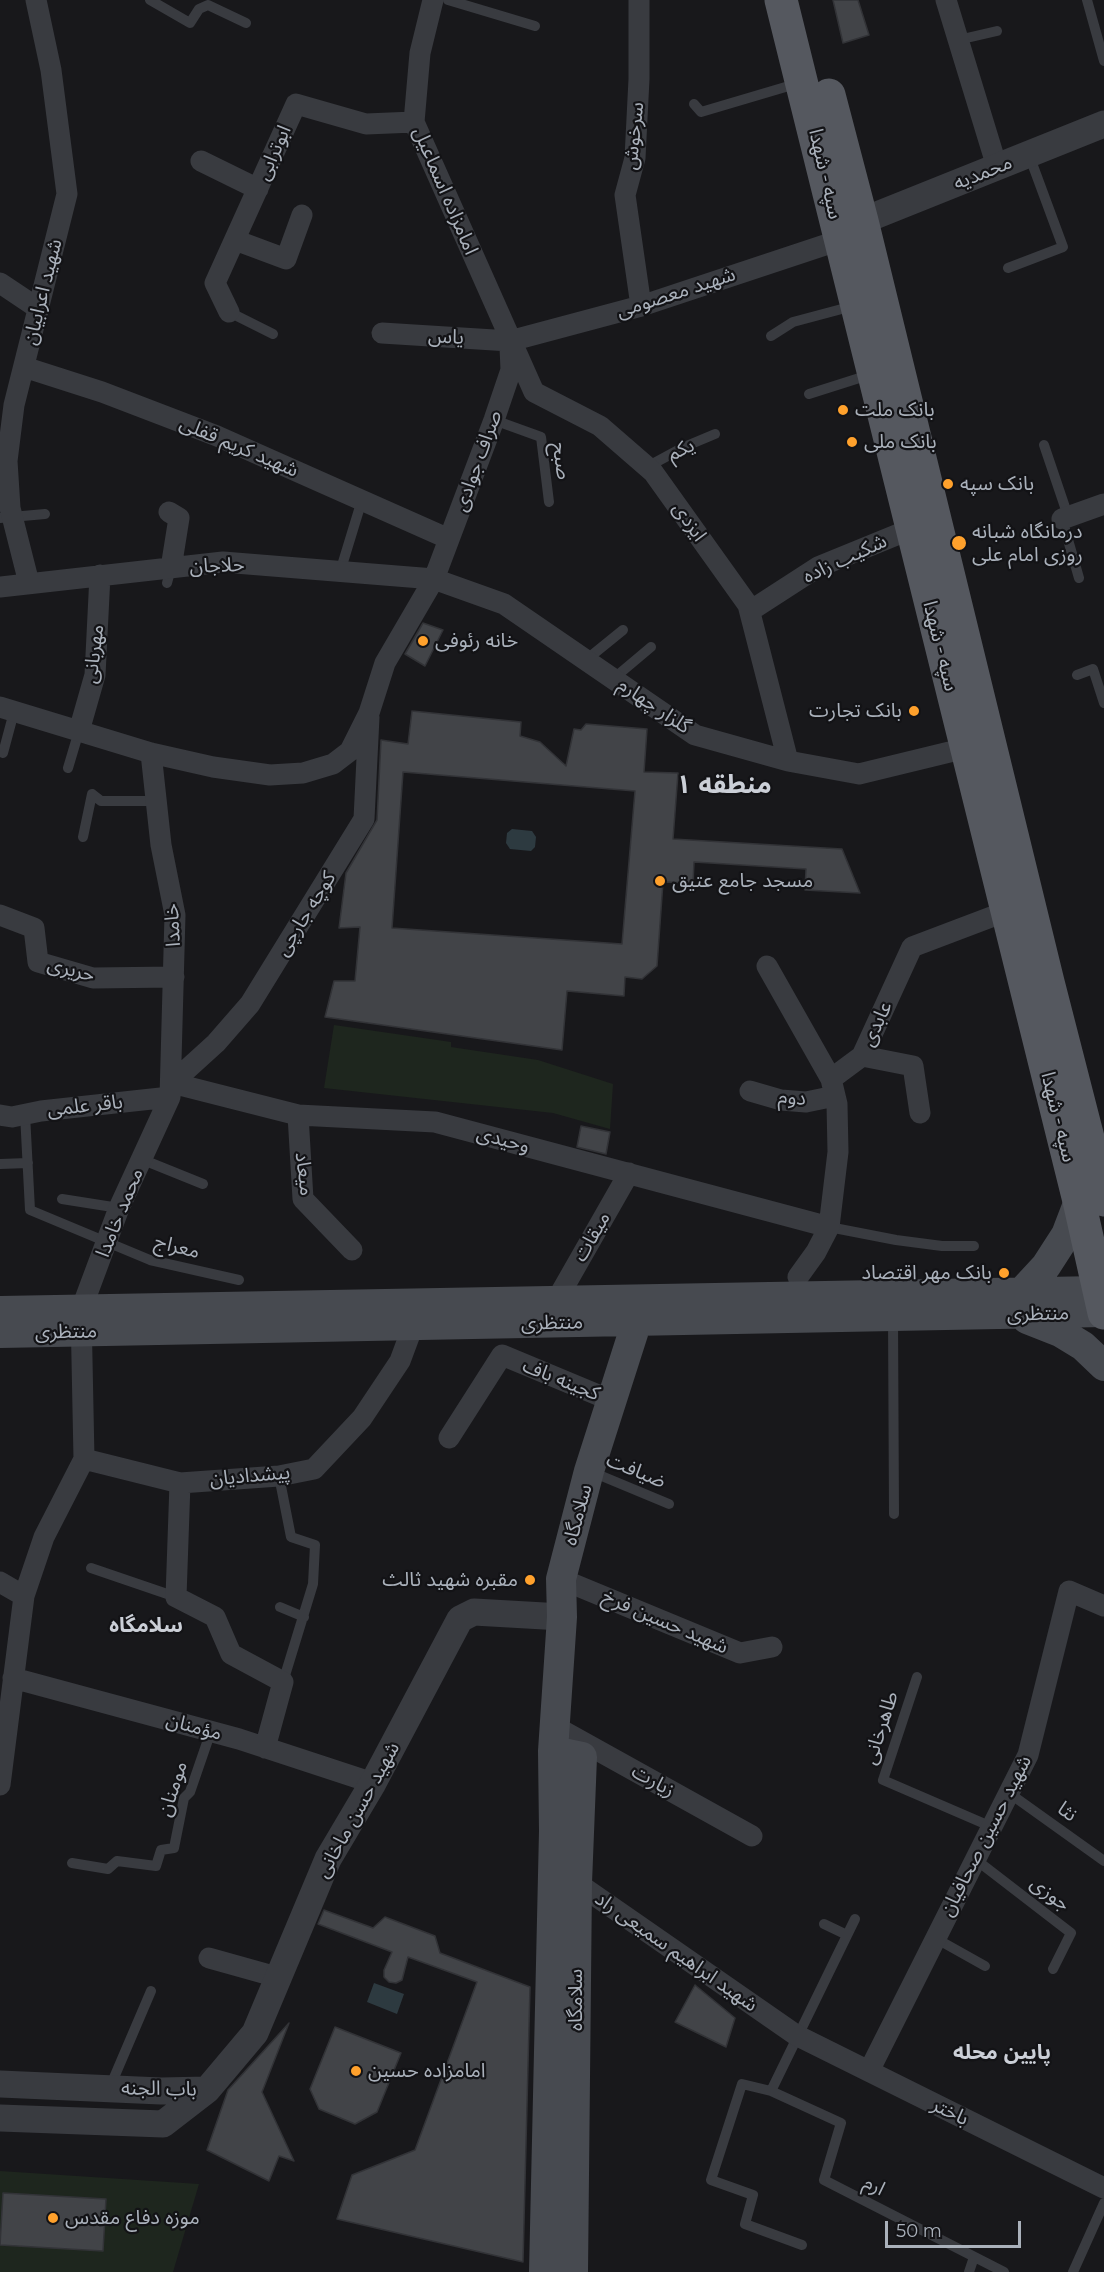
<!DOCTYPE html>
<html>
<head>
<meta charset="utf-8">
<style>
	body { margin:0 }
	#map { position:relative; width:1104px; height:2272px; overflow:hidden; background:#18181b; font-family:Montserrat,sans-serif }
	canvas { display:block }
	.scale { position:absolute; left:885px; top:2221px; width:136px; height:27px; box-sizing:border-box; border:3px solid #aab1bb; border-top:0; padding-left:8px; font-size:18px; line-height:21px; white-space:nowrap; color:#aab1bb; -webkit-text-stroke:4px #131316; paint-order:stroke }
</style>
</head>
<body>
<div id="map">
<canvas width="1104" height="2272"></canvas>
<div class="scale">50 m</div>
</div>
<script>
const ctx = document.querySelector('canvas').getContext('2d');
ctx.lineJoin = 'round';
function fillPath(path, color) { ctx.fillStyle = color; ctx.fill(path, 'evenodd'); }
const shape = rows => new Path2D(rows.map(r => 'M' + r).join(''));
function trace(path, color, width, dash) { ctx.strokeStyle = color; ctx.lineWidth = width; ctx.lineCap = dash ? 'butt' : 'round'; ctx.setLineDash(dash || []); ctx.stroke(path); }
function drawText(font, color, halo, rows, align = 'center') {
  ctx.font = font + ' Montserrat,"Noto Sans Arabic",sans-serif'; ctx.lineWidth = 4.5; ctx.setLineDash([]); ctx.textBaseline = 'middle'; ctx.strokeStyle = halo; ctx.fillStyle = color; for (const [text, x, y, turn = 0] of rows) {
    ctx.save(); ctx.translate(x, y); ctx.rotate((+turn || 0) * Math.PI / 180); ctx.textAlign = isNaN(turn) ? turn : align; if (halo) ctx.strokeText(text, 0, 0); ctx.fillText(text, 0, 0); ctx.restore();
  }
}
fillPath(shape([
	[334,1025,451,1042,451,1047,538,1060,613,1084,610,1129,553,1113,324,1088],
	[0,2171,199,2184,173,2272,0,2272]
]), '#1e261e');
fillPath(shape([
	[512,829,532,831,536,837,535,847,531,851,510,849,506,843,507,833],
	[374,1983,404,1994,397,2014,367,2002]
]), '#2d3a40');
const building = shape([
	[833,0,858,0,869,35,843,43,833,0],
	[423,623,443,630,425,666,405,654,423,623],
	[412,711,521,722,520,736,540,742,566,766,574,729,581,730,586,724,647,729,644,772,678,773,673,839,842,849,860,893,805,890,806,869,694,862,693,883,663,882,657,966,642,979,625,977,624,996,567,991,562,1050,325,1017,334,981,355,981,360,927,339,928,346,873,377,820,381,740,408,744,412,711],
	[403,772,635,791,622,944,392,928,403,772],
	[581,1126,610,1132,606,1154,577,1147,581,1126],
	[324,1910,373,1928,385,1917,435,1936,440,1953,530,1987,523,2262,337,2219,352,2175,415,2150,477,1982,408,1957,402,1980,396,1983,389,1982,384,1977,384,1970,392,1952,318,1924,324,1910],
	[695,1985,735,2018,726,2047,675,2022,695,1985],
	[289,2023,262,2092,294,2161,279,2156,269,2181,207,2150,228,2090,289,2023],
	[335,2027,401,2053,377,2112,355,2124,319,2109,310,2089,335,2027],
	[3,2193,106,2199,103,2251,0,2245,3,2193]
]);
fillPath(building, '#424448');
trace(building, '#323337', 1.5);
trace(shape([
	[150,0,190,23,199,9,208,5,246,23],
	[448,0,535,26],
	[1087,0,1104,61],
	[958,40,997,31],
	[694,104,701,112,799,83],
	[1008,268,1063,247,1029,155],
	[229,312,273,334],
	[771,336,793,322,853,306],
	[809,394,872,374],
	[494,420,541,437,549,502],
	[1044,445,1068,516],
	[647,467,684,447,715,434],
	[0,518,45,514],
	[1062,519,1079,578],
	[340,572,362,500],
	[167,583,171,568],
	[586,660,623,630],
	[1077,675,1093,669,1104,703],
	[613,679,651,647],
	[3,753,14,712],
	[68,768,79,731],
	[83,837,92,794,101,801,156,801],
	[25,1114,30,1210,150,1260,239,1280],
	[141,1159,203,1184],
	[0,1164,28,1163],
	[62,1199,119,1208],
	[829,1227,896,1240,942,1246,974,1246],
	[893,1317,894,1514],
	[592,1472,669,1504],
	[279,1476,291,1537,315,1545,313,1584,283,1682],
	[91,1568,176,1597],
	[280,1607,304,1617],
	[917,1677,883,1780,992,1827],
	[1009,1793,1104,1861],
	[975,1859,1071,1933,1053,1969],
	[72,1863,108,1869,117,1861,156,1866,161,1850,174,1848,184,1798,190,1792,211,1731],
	[855,1919,771,2091,841,2123,824,2180,1004,2272],
	[824,1924,847,1935],
	[935,1938,985,1966],
	[110,2087,151,1991],
	[771,2091,742,2084,711,2180,753,2195,745,2224,802,2245],
	[969,2272,974,2257],
	[1073,2272,1104,2203]
]), '#393b40', 10);
trace(shape([
	[433,0,420,53,414,122,534,392,600,426,653,472,748,605,788,761],
	[639,0,639,79,635,158,625,195,641,306],
	[946,0,997,167],
	[201,161,258,189],
	[235,240,286,259,302,215],
	[0,283,39,309],
	[229,312,215,283,296,104,366,124,414,122],
	[382,333,510,341,641,306,840,240],
	[24,367,102,392,217,436,449,539],
	[169,512,179,518,171,568],
	[1062,519,1104,504],
	[29,583,10,508,7,461,14,405,67,194,51,70,36,0],
	[0,587,223,562,434,579,504,604,695,735,788,761,859,774,966,748],
	[750,611,818,567,911,529],
	[0,707,151,753,213,767,270,775,303,773,333,764,350,751,369,713,385,663,434,579,494,420,511,370,510,347],
	[79,731,95,675,100,575],
	[0,915,34,928,38,962,93,978,174,977],
	[767,966,831,1079],
	[862,1056,913,1066,920,1113],
	[172,1083,298,1115,435,1122,829,1227],
	[172,1083,216,1043,250,1004,364,819,369,717],
	[750,1091,781,1100,806,1102,835,1096],
	[0,1115,12,1117,41,1111,170,1097],
	[298,1115,303,1199,352,1250],
	[798,1277,816,1252,829,1227,838,1152,837,1104,831,1079,862,1056,912,947,1007,911],
	[556,1301,629,1173],
	[449,1438,502,1355,610,1400],
	[84,1459,180,1483,279,1476,314,1469,362,1418,400,1361,413,1326,413,1313],
	[180,1483,176,1597,215,1617,231,1654,283,1682,265,1748],
	[561,1579,740,1653,772,1647],
	[0,1582,24,1596],
	[13,1678,239,1739,373,1783],
	[554,1726,752,1836],
	[0,1785,24,1596,44,1537,84,1459,81,1310,119,1208,170,1097,175,915,161,845,151,753],
	[567,1882,577,1883,796,2035,1104,2188],
	[209,1958,277,1977],
	[869,2071,1028,1755,1069,1591,1104,1606]
]), '#393b40', 21);
trace(shape([
	[862,221,1104,124],
	[0,2084,161,2091,207,2090],
	[0,2118,163,2124,207,2090,255,2033,328,1859,373,1783,460,1619,474,1612,562,1617]
]), '#393b40', 27);
trace(shape([
	[1021,1293,1046,1266,1066,1235,1079,1201],
	[0,1311,1099,1291],
	[1027,1319,1060,1332,1083,1346,1104,1366],
	[0,1333,1104,1312],
	[553,1751,582,1757,577,1883,573,2272],
	[544,2272,554,1831,553,1751,562,1617,561,1579,589,1471,637,1321]
]), '#474a50', 30);
trace(shape([
	[781,0,1079,1201,1104,1313],
	[829,95,862,221,1048,982,1104,1200]
]), '#55585f', 33);
for (const [x, y, r, color] of [
	[843,410,6,"#ffa12c"],
	[852,442,6,"#ffa12c"],
	[948,484,6,"#ffa12c"],
	[959,543,8,"#ffa12c"],
	[423,641,6,"#ffa12c"],
	[914,711,6,"#ffa12c"],
	[660,881,6,"#ffa12c"],
	[1004,1273,6,"#ffa12c"],
	[530,1580,6,"#ffa12c"],
	[356,2071,6,"#ffa12c"],
	[53,2218,6,"#ffa12c"]
]) { const dot = new Path2D(); dot.arc(x, y, r, 0, 2 * Math.PI); ctx.fillStyle = color; ctx.fill(dot); trace(dot, '#131316', 2); }
drawText('20px', '#aab1bb', '#131316', [
	["سرخوش",634,136,-84],
	["ابوترابی",274,153,-66],
	["محمدیه",983,173,-22],
	["سپه - شهدا",825,174,77],
	["امامزاده اسماعیل",445,191,67],
	["شهید اعرابیان",43,292,-76],
	["شهید معصومی",676,293,-18],
	["یاس",446,337,3],
	["شهید کریم قفلی",239,447,23],
	["یکم",681,450,-26],
	["صراف جوادی",478,461,-70],
	["صبح",561,461,81],
	["ایزدی",689,522,55],
	["شکیب زاده",845,559,-25],
	["حلاجان",217,566,-2],
	["سپه - شهدا",940,646,76],
	["مهربانی",94,654,-83],
	["گلزار چهارم",654,706,34],
	["کوچه جارچی",306,914,-58],
	["خامدا",173,925,-93],
	["حریری",71,970,14],
	["عابدی",877,1024,-65],
	["دوم",792,1098,4],
	["باقر علمی",85,1106,-6],
	["سپه - شهدا",1058,1117,76],
	["وحیدی",503,1140,15],
	["میعاد",304,1174,83],
	["محمد خامدا",120,1213,-68],
	["میقات",592,1237,-60],
	["معراج",177,1247,14],
	["منتظری",1038,1314,-1],
	["منتظری",552,1323,-1],
	["منتظری",66,1332,-1],
	["کجینه باف",561,1380,22],
	["ضیافت",636,1471,22],
	["پیشدادیان",250,1476,-5],
	["سلامگاه",578,1515,-75],
	["شهید حسین فرخ",665,1622,23],
	["مؤمنان",194,1727,15],
	["طاهرخانی",881,1728,-72],
	["زیارت",653,1781,29],
	["مومنان",173,1789,-72],
	["شهید حسن ماخانی",358,1810,-61],
	["نثا",1067,1812,36],
	["شهید حسین صحافیان",986,1836,-63],
	["جوزی",1050,1894,37],
	["شهید ابراهیم سمیعی راد",676,1952,35],
	["سلامگاه",576,2000,-90],
	["باب الجنه",159,2089,1],
	["باختر",950,2112,26],
	["ارم",874,2186,27]
]);
drawText('20px', '#aab1bb', '#131316', [
	["بانک ملت",855,410],
	["بانک ملی",864,442],
	["بانک سپه",960,484],
	["درمانگاه شبانه",972,532],
	["روزی امام علی",972,555],
	["خانه رئوفی",435,641],
	["بانک تجارت",902,711,"right"],
	["مسجد جامع عتیق",672,881],
	["بانک مهر اقتصاد",992,1273,"right"],
	["مقبره شهید ثالث",518,1580,"right"],
	["امامزاده حسین",368,2071],
	["موزه دفاع مقدس",65,2218]
], 'left');
drawText('bold 21px', '#cbcfd7', '#131316', [
	["سلامگاه",146,1626],
	["پایین محله",1002,2053]
]);
drawText('bold 26px', '#cbcfd7', '#131316', [
	["منطقه ۱",724,785]
]);
</script>
</body>
</html>
